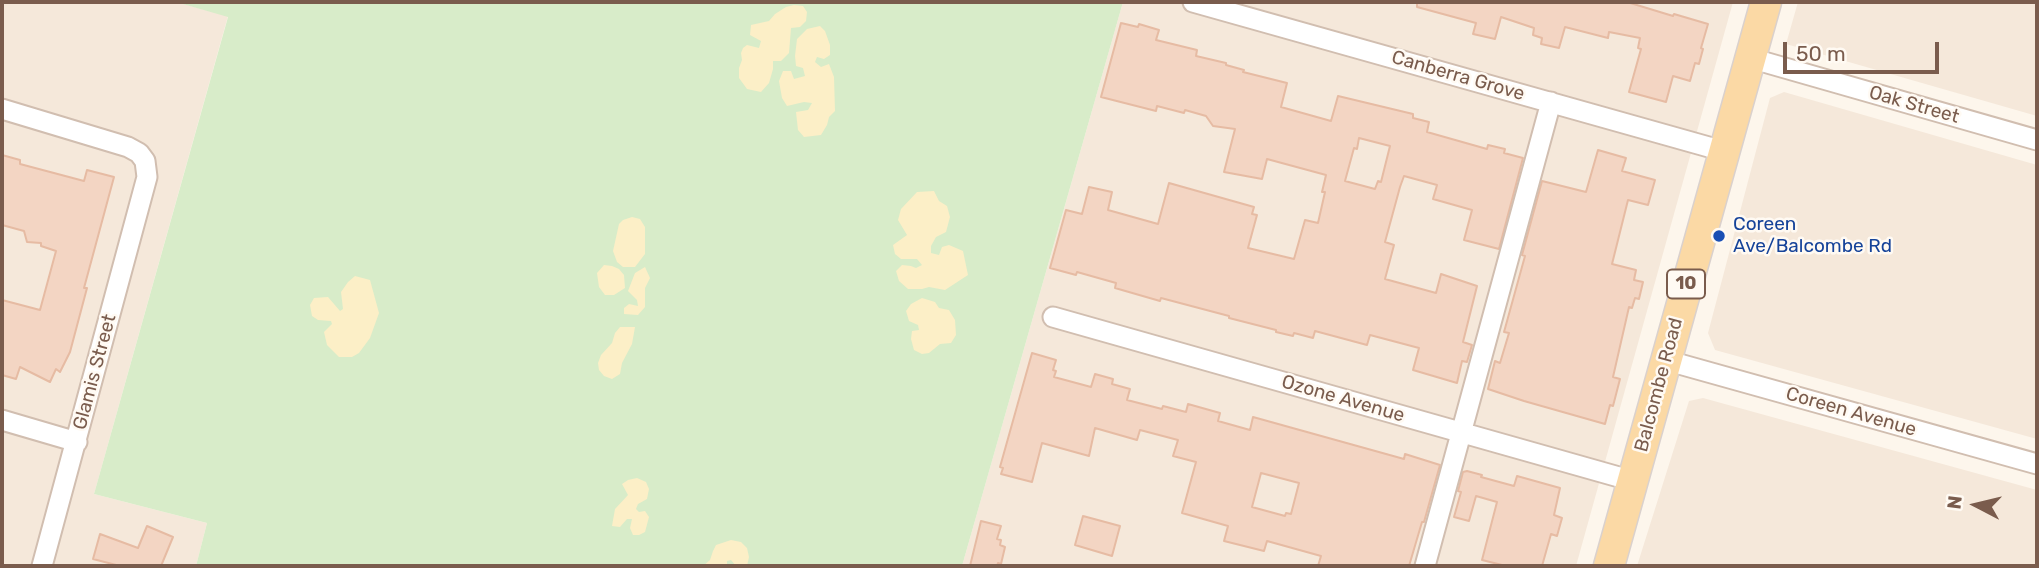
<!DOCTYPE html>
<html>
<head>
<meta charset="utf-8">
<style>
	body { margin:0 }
	#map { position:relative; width:2039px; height:568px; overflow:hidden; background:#fdf6ec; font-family:Rubik,sans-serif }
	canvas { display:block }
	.frame { position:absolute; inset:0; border:4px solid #7a5c4d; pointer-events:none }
	.north { position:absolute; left:1941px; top:470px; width:70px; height:70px; -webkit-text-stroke:5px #fffaf3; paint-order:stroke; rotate:277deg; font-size:19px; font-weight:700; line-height:28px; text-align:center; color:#7a5c4d }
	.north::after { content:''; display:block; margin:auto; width:24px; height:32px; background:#7a5c4d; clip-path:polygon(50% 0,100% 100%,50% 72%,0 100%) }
	.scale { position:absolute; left:1783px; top:42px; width:156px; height:32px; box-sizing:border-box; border:4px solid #7a5c4d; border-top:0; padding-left:9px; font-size:21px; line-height:24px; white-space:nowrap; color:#7a5c4d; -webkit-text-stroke:5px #fffaf3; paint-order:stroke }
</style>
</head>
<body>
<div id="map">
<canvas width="2039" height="568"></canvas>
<div class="frame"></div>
<div class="north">N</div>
<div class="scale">50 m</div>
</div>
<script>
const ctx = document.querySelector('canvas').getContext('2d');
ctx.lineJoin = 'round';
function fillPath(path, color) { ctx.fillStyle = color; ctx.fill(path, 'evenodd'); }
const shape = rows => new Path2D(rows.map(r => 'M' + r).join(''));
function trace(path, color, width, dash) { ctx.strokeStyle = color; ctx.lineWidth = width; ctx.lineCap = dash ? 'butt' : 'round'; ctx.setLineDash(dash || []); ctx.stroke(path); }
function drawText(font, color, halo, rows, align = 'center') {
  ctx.font = font + ' Rubik,sans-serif'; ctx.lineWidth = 5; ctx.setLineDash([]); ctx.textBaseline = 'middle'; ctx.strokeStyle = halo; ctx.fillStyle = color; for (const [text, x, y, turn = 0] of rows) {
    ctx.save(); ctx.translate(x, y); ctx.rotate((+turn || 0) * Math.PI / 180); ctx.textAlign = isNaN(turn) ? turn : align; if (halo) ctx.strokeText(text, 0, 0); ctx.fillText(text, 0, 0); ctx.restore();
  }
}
fillPath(shape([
	[2,2,176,2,228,16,94,494,207,523,196,566,2,566],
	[1123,2,1733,2,1576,566,962,566],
	[1798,2,2037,2,2037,116,1786,44],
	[1784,92,2037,165,2037,439,1715,350,1708,333,1770,98],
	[1703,398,2037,490,2037,566,1637,566,1689,401]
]), '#f5e8da');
fillPath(shape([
	[176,2,1123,2,962,566,196,566,207,523,94,494,228,17]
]), '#d8ecc9');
fillPath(shape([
	[794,5,803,6,807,12,806,21,800,27,791,28,789,53,781,61,773,61,773,69,769,83,761,92,747,89,739,78,739,68,742,60,741,53,743,48,747,45,759,48,761,41,750,35,751,25,769,21,775,14,786,7],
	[820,26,825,31,830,45,830,55,824,59,817,57,815,62,821,67,829,64,834,77,835,111,829,117,827,125,821,135,804,137,798,130,796,112,808,110,812,103,804,102,787,106,782,98,779,81,783,71,791,71,794,79,805,76,803,68,796,66,795,56,797,39,807,29],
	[934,191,939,201,947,206,950,217,946,232,936,237,931,246,931,253,939,255,942,247,949,245,963,251,968,275,945,290,929,287,922,289,908,289,899,281,896,271,902,265,911,266,916,268,922,265,917,259,901,259,895,254,893,245,907,235,898,220,901,209,917,192],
	[632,217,640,219,645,227,645,254,635,267,623,267,617,262,613,251,619,224,623,220],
	[604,265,612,266,619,269,624,275,625,288,614,295,605,295,599,287,597,273],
	[645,267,650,278,645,288,645,307,638,315,624,314,624,308,629,304,638,306,637,300,628,291,635,273],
	[355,276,370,280,379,313,370,338,359,353,352,357,339,357,327,345,324,332,332,324,331,321,318,320,312,316,310,305,314,298,328,297,340,311,343,309,341,292,348,282],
	[922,298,935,302,939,308,949,310,955,320,956,335,951,343,940,344,929,353,922,354,914,350,911,339,912,331,919,330,918,325,909,321,906,311,911,304],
	[620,327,635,327,632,344,622,363,620,374,612,379,604,376,599,370,598,363,601,355,612,343,615,333],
	[637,478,646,482,649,489,647,499,638,504,636,509,639,512,645,511,649,517,645,532,639,535,633,535,630,528,632,519,627,519,620,527,612,526,615,509,628,495,622,484,628,480],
	[731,540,741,542,747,548,749,557,747,566,736,566,731,560,727,561,727,566,703,566,710,560,713,551,716,545]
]), '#fcefc7');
const building = shape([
	[1417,2,1627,2,1673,16,1674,14,1708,24,1701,48,1703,49,1699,64,1695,63,1690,81,1673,76,1666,102,1629,92,1641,49,1638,48,1640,38,1609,32,1608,38,1565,27,1559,48,1541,44,1542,38,1533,35,1534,28,1501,17,1495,39,1473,34,1476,23,1417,7,1417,2],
	[1121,23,1138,27,1139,24,1159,30,1156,40,1197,50,1196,56,1226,63,1226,65,1244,70,1243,72,1287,83,1281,107,1331,121,1338,96,1413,114,1413,118,1429,122,1427,132,1487,149,1488,145,1505,149,1504,153,1523,158,1499,249,1464,240,1472,210,1433,199,1437,185,1404,176,1400,187,1385,242,1394,245,1385,279,1436,293,1441,274,1477,286,1463,342,1472,345,1467,362,1462,361,1457,383,1413,370,1419,348,1370,335,1367,345,1315,331,1313,338,1294,333,1293,336,1276,332,1276,330,1229,318,1229,316,1161,298,1160,301,1115,288,1116,283,1077,272,1076,275,1050,268,1066,210,1082,214,1089,187,1112,192,1108,210,1158,224,1169,183,1254,207,1252,214,1257,215,1248,248,1294,259,1305,220,1318,223,1325,192,1322,192,1326,175,1267,159,1262,179,1224,172,1235,129,1213,126,1206,116,1185,110,1184,113,1157,106,1156,111,1101,97,1121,23],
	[1359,138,1390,146,1381,182,1378,181,1375,189,1345,181,1354,148,1357,149,1359,138],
	[1598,150,1626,158,1622,171,1655,180,1648,205,1628,200,1612,264,1636,270,1634,280,1643,282,1639,299,1635,298,1632,308,1629,307,1613,377,1620,379,1613,406,1610,405,1605,424,1524,401,1488,389,1495,361,1500,363,1509,333,1504,332,1525,256,1522,255,1542,181,1586,192,1598,150],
	[2,155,20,160,20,164,84,181,87,170,114,177,84,288,87,288,70,352,60,372,56,369,50,382,20,367,16,379,2,375,2,300,40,310,56,251,41,246,41,243,27,242,24,231,2,225,2,155],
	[1032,353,1056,360,1053,370,1056,371,1054,377,1091,387,1095,374,1113,379,1112,384,1130,389,1127,400,1162,409,1163,406,1186,412,1188,404,1220,413,1218,421,1250,430,1253,417,1404,459,1405,454,1440,465,1424,522,1422,522,1409,566,1318,566,1321,556,1267,541,1264,551,1224,541,1228,526,1182,513,1196,462,1173,456,1178,440,1140,430,1137,440,1095,428,1089,456,1042,443,1032,482,1001,474,1003,468,1000,467,1032,353],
	[1261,473,1299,483,1291,514,1286,513,1285,516,1252,507,1261,473],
	[1467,471,1482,475,1481,477,1514,486,1517,476,1560,488,1554,515,1562,518,1557,536,1551,534,1542,566,1506,566,1482,560,1497,502,1476,496,1469,521,1454,517,1461,492,1458,491,1463,472,1467,471],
	[1083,516,1120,526,1112,556,1075,545,1083,516],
	[981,521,1001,526,997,539,1001,540,1000,545,1005,547,1001,564,998,563,997,566,970,566,981,521],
	[147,526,173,537,161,566,120,566,93,559,100,534,138,548,147,526]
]);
fillPath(building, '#f3d5c3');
trace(building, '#e6bba3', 2);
const street = shape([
	[1193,2,1723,151],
	[1750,58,2037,140],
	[2,109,128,147,139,153,145,161,147,177,42,566],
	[1053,317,1633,481],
	[1665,360,2037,464],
	[2,420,77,442],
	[1425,566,1551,102]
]);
const primary = shape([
	[1609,566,1766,2]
]);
trace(street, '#d1beb0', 23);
trace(primary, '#dad1cd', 33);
trace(street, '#fff', 19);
trace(primary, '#fbd9a5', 30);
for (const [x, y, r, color] of [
	[1719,236,7,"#1a4fb4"]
]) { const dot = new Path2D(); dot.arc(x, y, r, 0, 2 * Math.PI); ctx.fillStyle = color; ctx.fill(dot); trace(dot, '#fffaf3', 2.5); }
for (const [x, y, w] of [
	[1686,284,38]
]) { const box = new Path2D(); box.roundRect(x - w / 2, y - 14.5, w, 29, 5); ctx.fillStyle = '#fffaf3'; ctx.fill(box); trace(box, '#7a5c4d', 2); }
drawText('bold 18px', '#7a5c4d', null, [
	["10",1686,284]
]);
drawText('19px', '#7a5c4d', '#fffaf3', [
	["Canberra Grove",1458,76,16],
	["Oak Street",1914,105,16],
	["Glamis Street",95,372,-75],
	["Balcombe Road",1659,385,-75],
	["Ozone Avenue",1343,399,16],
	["Coreen Avenue",1851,412,16]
]);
drawText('19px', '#164399', '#fffaf3', [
	["Coreen",1733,225],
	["Ave/Balcombe Rd",1733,247]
], 'left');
</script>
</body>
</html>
